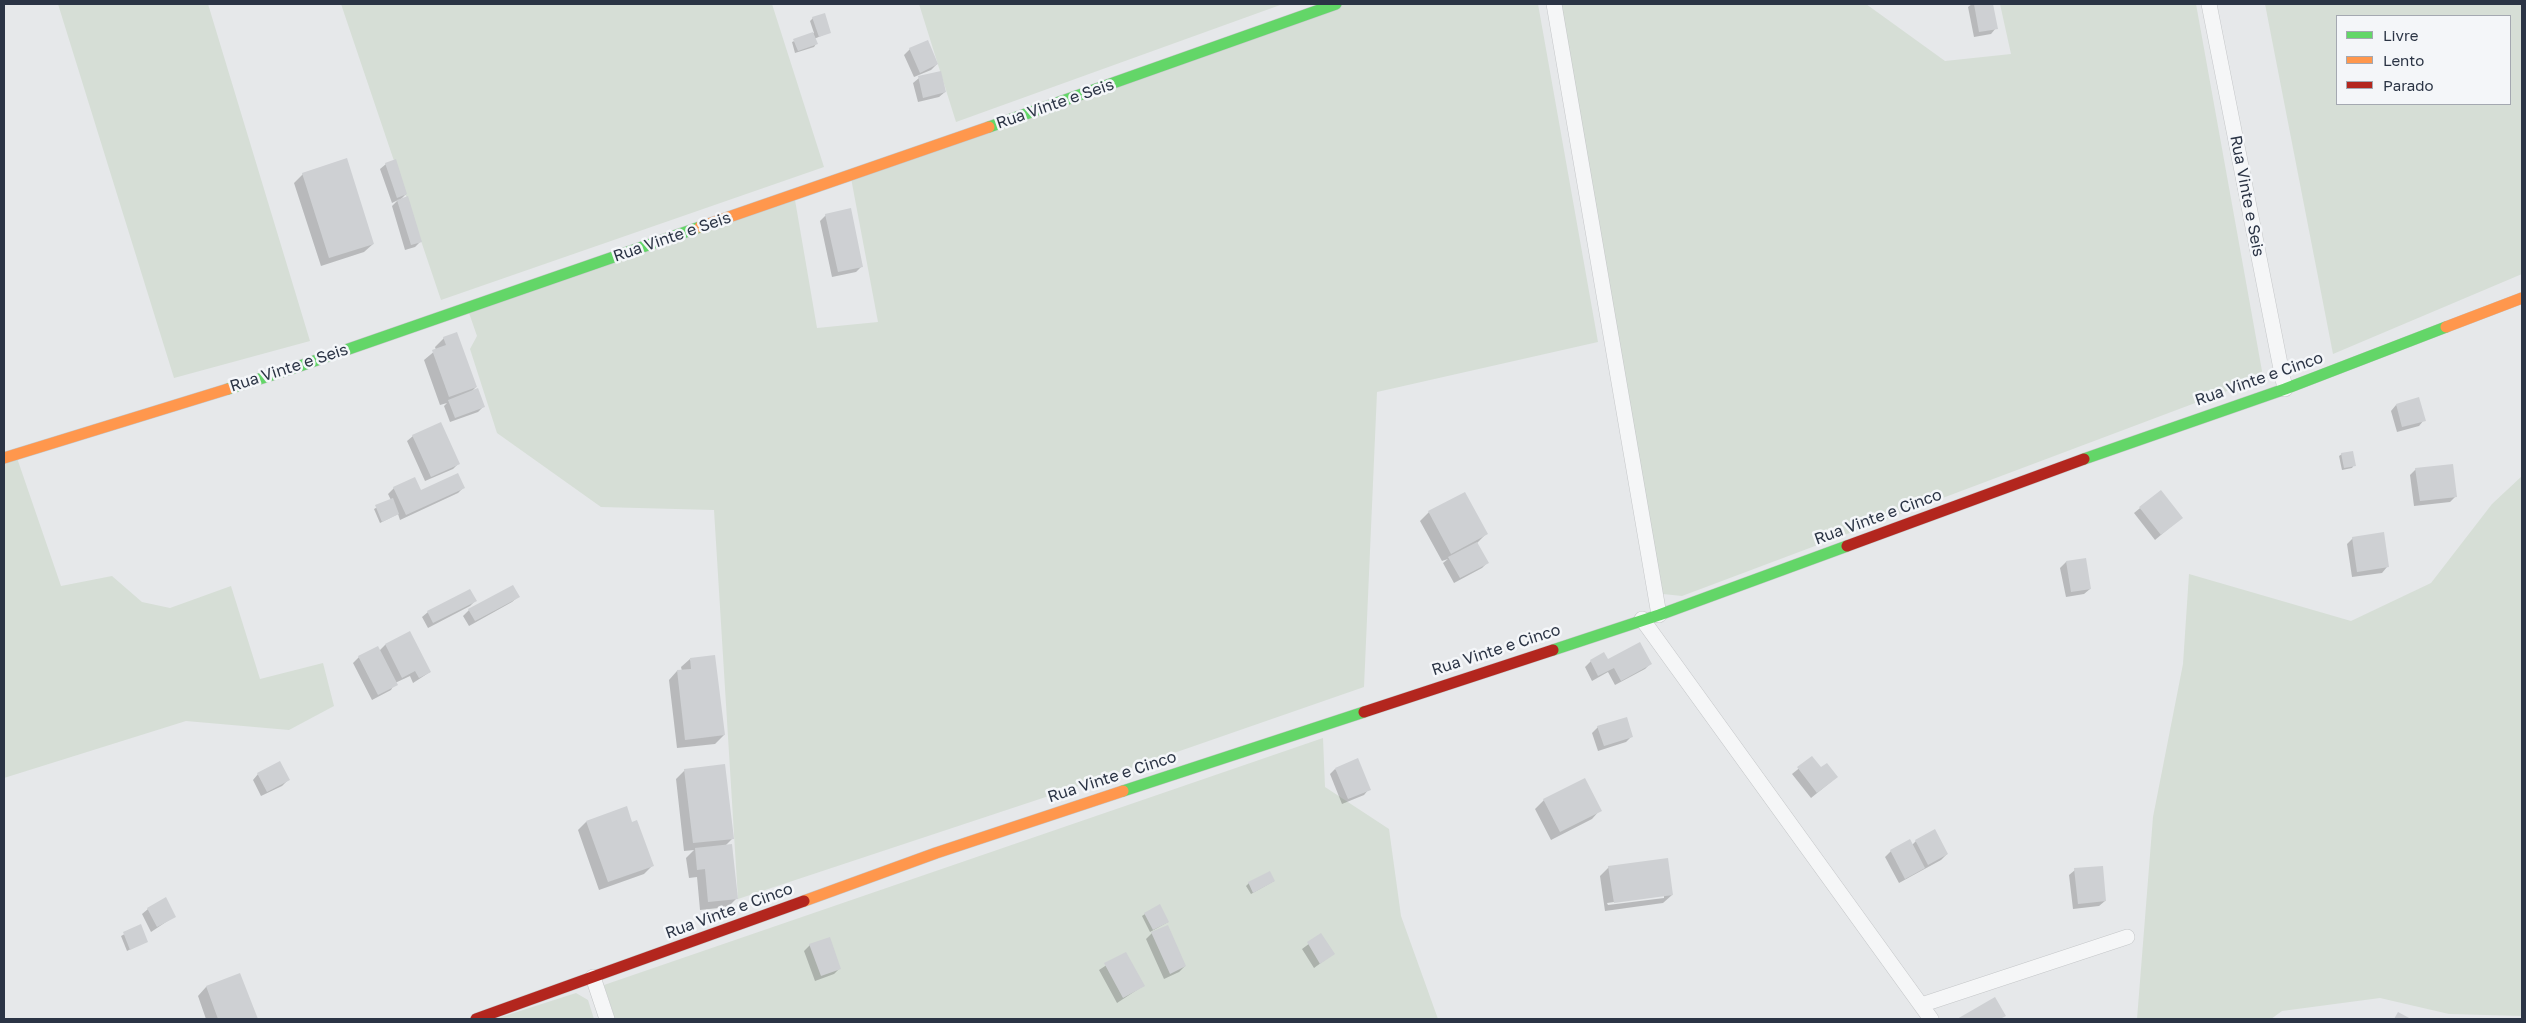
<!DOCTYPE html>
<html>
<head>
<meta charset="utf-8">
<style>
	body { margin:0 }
	#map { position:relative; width:2526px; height:1023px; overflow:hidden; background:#e6e8ea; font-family:"Golos Text",sans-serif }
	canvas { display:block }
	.frame { position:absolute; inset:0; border:5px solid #2b3445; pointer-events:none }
	.legend { position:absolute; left:2336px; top:15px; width:175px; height:90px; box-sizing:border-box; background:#f4f6f9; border:1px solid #a4a8b1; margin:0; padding:6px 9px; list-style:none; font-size:15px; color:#2b3445 }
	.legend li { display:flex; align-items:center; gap:10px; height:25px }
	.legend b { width:25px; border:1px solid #a4a8b1 }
</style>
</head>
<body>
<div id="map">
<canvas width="2526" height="1023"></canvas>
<div class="frame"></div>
<ul class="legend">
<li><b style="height:6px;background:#63d668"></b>Livre</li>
<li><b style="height:6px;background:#ff974d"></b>Lento</li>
<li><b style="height:6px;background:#b3261e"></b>Parado</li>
</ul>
</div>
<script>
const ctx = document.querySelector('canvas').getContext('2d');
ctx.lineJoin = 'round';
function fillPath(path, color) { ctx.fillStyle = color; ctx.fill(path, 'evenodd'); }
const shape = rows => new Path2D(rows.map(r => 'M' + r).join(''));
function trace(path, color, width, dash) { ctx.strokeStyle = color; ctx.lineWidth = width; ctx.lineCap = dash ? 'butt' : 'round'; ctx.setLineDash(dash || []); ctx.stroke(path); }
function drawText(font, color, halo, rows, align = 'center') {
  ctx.font = font + ' "Golos Text",sans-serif'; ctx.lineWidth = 5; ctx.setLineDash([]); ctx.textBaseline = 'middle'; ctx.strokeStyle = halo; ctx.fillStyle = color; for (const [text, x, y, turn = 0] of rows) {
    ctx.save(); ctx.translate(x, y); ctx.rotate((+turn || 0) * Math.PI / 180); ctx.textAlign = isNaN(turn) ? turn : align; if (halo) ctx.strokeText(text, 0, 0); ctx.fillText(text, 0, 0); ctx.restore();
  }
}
fillPath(shape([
	[58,4,208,4,310,341,174,378],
	[341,4,772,4,824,167,441,300],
	[919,4,1283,4,956,122],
	[1339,4,1538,4,1598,342,1377,392,1364,687,1079,786,738,899,714,510,601,507,497,433,470,349,477,336,469,313,795,200,817,328,878,322,851,178],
	[1556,4,1866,4,1945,61,2011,54,2000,4,2196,4,2262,371,2259,379,1682,596,1663,594],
	[2265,4,2522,4,2522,274,2333,354],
	[2337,16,2510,16,2510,104,2337,104],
	[17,458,61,586,112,576,142,602,170,608,231,586,260,679,323,663,334,706,289,730,186,721,4,778,4,462],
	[2522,476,2522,1016,2449,1014,2380,998,2282,1011,2271,1019,2137,1019,2153,817,2183,664,2189,574,2351,621,2431,583,2492,504],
	[1323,738,1325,787,1389,829,1401,916,1438,1019,615,1019,604,985],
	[576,993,588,1000,594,1019,495,1019]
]), '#d6ded6');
fillPath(shape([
	[1972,4,1992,4,1996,28,1991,34,1974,37,1968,7],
	[813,18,830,32,814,39,816,44,814,47,795,53,792,42,814,33,810,21],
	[910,49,937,64,931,70,914,77,904,55],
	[919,78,945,92,939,97,918,102,913,83],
	[386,164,406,194,400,200,420,242,415,247,405,250,392,206,398,200,392,203,380,169],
	[303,174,373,244,364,252,321,266,294,183],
	[826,215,862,266,856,272,832,277,820,221],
	[444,338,476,387,470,393,483,407,478,412,450,422,444,406,447,403,440,405,424,360,436,350,435,347],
	[2396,405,2424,420,2419,426,2397,432,2391,411],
	[413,436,459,463,453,469,425,481,407,441],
	[2342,454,2354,465,2352,468,2342,470,2339,456],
	[2416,469,2456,496,2450,502,2414,506,2410,475],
	[394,488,421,492,463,488,458,493,400,520,398,514,380,523,374,509,391,500,388,494],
	[2161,491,2181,518,2155,540,2134,513],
	[1429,512,1486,534,1477,543,1487,563,1482,568,1454,583,1443,563,1448,559,1442,561,1420,521],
	[2353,538,2387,567,2382,573,2352,577,2347,544],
	[2085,559,2090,589,2084,594,2066,597,2060,568,2066,562],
	[518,597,512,602,469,626,463,616,469,610],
	[475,601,470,606,428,628,422,617,428,612],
	[410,633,430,672,413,683,410,676,395,683,391,690,372,700,353,663,359,657,378,648,379,651,385,645],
	[690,659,724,735,715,744,677,748,669,680,677,671,682,671,681,667],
	[1591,661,1607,661,1650,664,1645,669,1615,685,1608,672,1592,681,1585,667],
	[1598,727,1631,737,1626,742,1598,751,1592,733],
	[1812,758,1821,769,1837,777,1811,798,1792,774],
	[1335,769,1369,789,1364,795,1342,804,1330,774],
	[685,770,733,838,725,846,736,899,728,907,700,910,697,877,689,878,686,858,694,850,684,851,676,779],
	[258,774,288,780,282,786,261,796,253,780],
	[1544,800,1600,810,1592,819,1551,840,1535,809],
	[586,822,631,823,652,866,644,874,599,890,578,830],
	[1916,841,1947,854,1941,860,1899,883,1885,857,1891,851,1912,845],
	[1609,867,1672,895,1663,903,1605,911,1600,876],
	[1664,895,1664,898,1608,905,1607,903],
	[2075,870,2105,901,2099,906,2073,909,2069,875],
	[1274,881,1251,894,1246,886,1249,883],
	[148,909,175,916,151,932,142,914],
	[1145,914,1168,922,1150,932,1142,916],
	[140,926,147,941,127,951,121,936],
	[1152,933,1185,966,1179,972,1164,979,1146,939],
	[1321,935,1333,954,1314,968,1302,949],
	[810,945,840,968,834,974,815,981,804,951],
	[1125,953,1143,986,1117,1003,1099,970],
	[240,975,257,1019,206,1019,198,996,206,987]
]), '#0003');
fillPath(shape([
	[1974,4,1993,4,1998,29,1979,32],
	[825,13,831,33,819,37,812,17],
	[813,32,818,44,798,51,793,39],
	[928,40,938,64,920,73,909,48],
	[941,71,946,92,923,98,918,76],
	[347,158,374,244,329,258,302,173],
	[396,159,407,194,397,198,385,163],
	[408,196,422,242,411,245,397,200],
	[851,208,863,267,838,272,825,214],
	[457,332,477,387,449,397,432,350,446,345,443,337],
	[478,388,485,407,455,418,448,400],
	[2419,397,2426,421,2402,427,2396,404],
	[441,422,460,464,431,477,412,435],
	[2353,451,2356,466,2344,468,2341,453],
	[2453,464,2457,497,2420,501,2415,468],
	[458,473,465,488,406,515,393,487,415,477,421,490],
	[2161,490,2183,518,2161,535,2139,507],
	[1465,492,1488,534,1451,554,1428,511],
	[393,498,399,514,382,522,375,505],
	[2384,532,2389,567,2357,572,2352,537],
	[1477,542,1489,563,1460,578,1448,557],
	[2086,558,2091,589,2071,592,2066,561],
	[513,585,520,597,475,621,468,609],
	[470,589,477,601,433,623,427,611],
	[410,631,431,672,419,678,415,671,402,678,385,644],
	[1640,642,1652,664,1621,681,1614,668,1598,676,1590,660,1604,652,1608,659],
	[378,646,398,685,378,695,358,656],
	[715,655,725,735,685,740,677,670,691,669,690,658],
	[1627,717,1633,737,1604,746,1597,726],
	[1812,756,1821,767,1827,763,1838,777,1817,793,1797,767],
	[1358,758,1371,790,1348,799,1335,768],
	[280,761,290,780,267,792,257,773],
	[725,764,734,839,693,843,684,769],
	[1585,778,1602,811,1560,832,1543,799],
	[627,806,632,822,637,820,654,866,608,882,586,821],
	[1935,829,1948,854,1928,865,1915,840],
	[1910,839,1925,868,1905,879,1890,850],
	[732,844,738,899,708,902,705,869,697,870,695,848],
	[1668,858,1673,895,1614,903,1608,866],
	[2103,866,2106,901,2078,904,2074,868],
	[1270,871,1275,881,1253,893,1248,882],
	[166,897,176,917,157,927,147,908],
	[1160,904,1169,922,1153,930,1144,913],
	[141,924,148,942,130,950,123,932],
	[1168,925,1186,966,1170,974,1151,932],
	[1321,933,1335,954,1320,964,1307,942],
	[830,937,841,969,821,976,809,944],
	[1126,952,1145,986,1123,998,1104,963],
	[240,973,258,1019,218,1019,206,986],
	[1995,997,2006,1016,2000,1019,1957,1019],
	[2398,1012,2411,1019,2394,1019]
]), '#ced0d3');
const street = shape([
	[1554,4,1659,615],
	[2209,4,2285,389],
	[1642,619,1931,1019],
	[593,977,607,1019],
	[1921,1005,2127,937]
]);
const fast = shape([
	[989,127,1336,4],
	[228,389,294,368,700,227],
	[2084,459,2285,389,2446,327],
	[1553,650,1659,615,1847,546],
	[1123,791,1364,712]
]);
const slow = shape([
	[700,227,989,127],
	[2446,327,2522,298],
	[4,458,228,389],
	[804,901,936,853,1123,791]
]);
const jam = shape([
	[1847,546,2084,459],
	[1364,712,1553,650],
	[476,1019,804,901]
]);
trace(street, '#c4c6c8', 16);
trace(fast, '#c4c6c8', 12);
trace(slow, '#c4c6c8', 12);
trace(jam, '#c4c6c8', 12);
trace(street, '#f5f6f7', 15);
trace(fast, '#63d668', 11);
trace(slow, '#ff974d', 11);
trace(jam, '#b3261e', 11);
drawText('16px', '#2b3445', '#f4f6f9', [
	["Rua Vinte e Seis",1055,104,-19],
	["Rua Vinte e Seis",2247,196,79],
	["Rua Vinte e Seis",672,237,-19],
	["Rua Vinte e Seis",289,368,-18],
	["Rua Vinte e Cinco",2259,379,-19],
	["Rua Vinte e Cinco",1878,517,-20],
	["Rua Vinte e Cinco",1496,650,-18],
	["Rua Vinte e Cinco",1112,777,-18],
	["Rua Vinte e Cinco",729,911,-20]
]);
</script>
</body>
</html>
